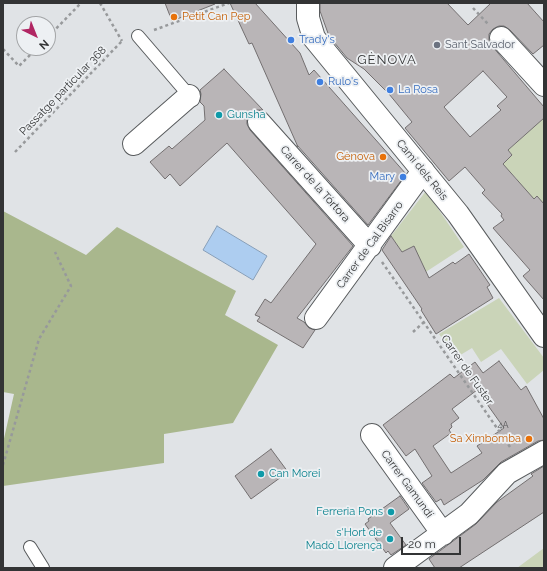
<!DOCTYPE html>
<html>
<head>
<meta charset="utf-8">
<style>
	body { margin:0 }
	#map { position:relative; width:547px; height:571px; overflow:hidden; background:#e0e3e6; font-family:Raleway,sans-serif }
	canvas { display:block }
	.frame { position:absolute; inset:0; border:4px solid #333435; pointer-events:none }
	.north { position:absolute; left:16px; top:16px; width:40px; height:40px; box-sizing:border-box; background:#edf0f3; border:1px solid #a3a5a7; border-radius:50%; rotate:137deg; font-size:11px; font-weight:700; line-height:16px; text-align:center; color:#333435 }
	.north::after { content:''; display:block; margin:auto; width:14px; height:18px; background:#b12663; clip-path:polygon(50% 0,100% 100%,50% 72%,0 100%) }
	.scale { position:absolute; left:401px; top:537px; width:60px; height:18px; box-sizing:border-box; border:2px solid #333435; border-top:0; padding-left:5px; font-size:12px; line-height:14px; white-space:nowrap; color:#333435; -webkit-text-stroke:3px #edf0f3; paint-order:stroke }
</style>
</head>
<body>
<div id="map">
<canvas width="547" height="571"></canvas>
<div class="frame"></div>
<div class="north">N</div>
<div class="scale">20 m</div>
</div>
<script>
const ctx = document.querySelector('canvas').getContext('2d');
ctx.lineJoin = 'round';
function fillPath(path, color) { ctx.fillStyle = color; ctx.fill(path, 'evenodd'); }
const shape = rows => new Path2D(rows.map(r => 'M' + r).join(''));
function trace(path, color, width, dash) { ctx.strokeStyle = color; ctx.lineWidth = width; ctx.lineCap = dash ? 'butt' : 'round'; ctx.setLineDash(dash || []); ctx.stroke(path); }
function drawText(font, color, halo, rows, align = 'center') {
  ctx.font = font + ' Raleway,sans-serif'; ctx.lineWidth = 3.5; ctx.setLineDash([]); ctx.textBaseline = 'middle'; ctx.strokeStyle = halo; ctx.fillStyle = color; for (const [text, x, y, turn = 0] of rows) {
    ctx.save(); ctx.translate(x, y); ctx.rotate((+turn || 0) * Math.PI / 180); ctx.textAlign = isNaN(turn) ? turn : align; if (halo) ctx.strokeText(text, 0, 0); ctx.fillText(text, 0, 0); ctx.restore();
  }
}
fillPath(shape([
	[544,117,544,220,539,199,537,196,529,203,512,184,517,179,510,172,506,176,500,157,505,162,512,155,508,150],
	[426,191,464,247,412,281,414,246,402,252,391,236],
	[499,298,544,358,544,370,527,384,501,349,481,362,472,348,457,357,439,334],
	[544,548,544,568,517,568]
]), '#cad4b8');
fillPath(shape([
	[3,211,86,255,117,227,236,291,225,315,278,345,233,423,164,434,164,463,3,486,3,443,14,394,3,392]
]), '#a9b78d');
const water = shape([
	[217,226,267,256,253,280,203,250,217,226]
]);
fillPath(water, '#adcdf0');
trace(water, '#889fb8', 1);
const building = shape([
	[165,3,215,3,215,4,172,21,165,3],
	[230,3,255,3,300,53,309,75,314,70,406,174,368,225,297,145,298,147,252,43,249,44,230,3],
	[320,3,447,3,468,25,491,3,527,3,544,22,544,45,533,54,510,30,504,26,499,26,493,29,489,34,489,40,492,46,544,107,544,118,508,150,512,155,503,164,534,199,537,196,544,204,544,300,523,276,530,270,493,228,504,220,501,216,502,214,482,193,485,190,465,167,449,181,405,128,412,122,389,94,364,69,347,58,329,36,320,11,320,3],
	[483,71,507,97,497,106,501,110,470,137,444,107,483,71],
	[224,69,263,110,256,110,250,113,247,118,247,124,250,130,353,246,297,318,304,322,309,328,315,330,303,348,257,321,260,317,255,315,265,299,271,303,316,244,227,143,180,186,170,174,165,179,150,162,169,146,172,149,205,120,204,106,200,102,201,94,200,90,224,69],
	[391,236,402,252,414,246,429,278,453,262,455,264,469,254,490,285,487,287,493,298,436,334,421,310,422,309,382,250,391,236],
	[499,361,521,390,526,386,544,419,544,440,538,441,501,462,483,480,444,505,441,499,436,502,422,483,432,476,415,449,406,456,383,425,450,374,454,378,475,362,483,373,499,361],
	[477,390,504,428,477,446,482,453,451,473,433,446,451,433,449,430,452,427,451,424,459,418,452,409,477,390],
	[271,449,288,472,251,499,235,476,271,449],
	[544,466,544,512,459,568,435,568,429,559,476,524,497,502,533,476,531,474,544,466],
	[400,496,409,509,390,523,406,545,391,555,388,551,386,553,365,524,369,521,368,519,400,496]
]);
fillPath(building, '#b9b5b7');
trace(building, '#736f70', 1);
const service = shape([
	[138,36,193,100],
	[30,547,43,568]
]);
const minor = shape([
	[501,38,544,85],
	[259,122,370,246],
	[134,144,189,96],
	[316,318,423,171],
	[372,435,443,534],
	[395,568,469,514,507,473,544,452]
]);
const tertiary = shape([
	[308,3,308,18,314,38,458,214,544,336]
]);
trace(service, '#585b5d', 14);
trace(minor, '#585b5d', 24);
trace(tertiary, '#585b5d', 24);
trace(shape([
	[100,3,122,41],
	[473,8,488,24],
	[154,30,229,3],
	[48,37,81,3],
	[3,49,19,66,37,48],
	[15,152,122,41],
	[382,262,510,447],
	[413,332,424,322],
	[3,465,39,339,71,286,55,252]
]), '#97999b', 2.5, [3, 3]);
trace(service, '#fff', 12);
trace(minor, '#fff', 22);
trace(tertiary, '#fff', 22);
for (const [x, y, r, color] of [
	[174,17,4,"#e8710a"],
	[291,40,4,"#3f7fe0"],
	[437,45,4,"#6b7280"],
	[320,82,4,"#3f7fe0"],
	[390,90,4,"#3f7fe0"],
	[219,115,4,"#0f9aa8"],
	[383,157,4,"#e8710a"],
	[403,177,4,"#3f7fe0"],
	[529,439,4,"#e8710a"],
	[261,474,4,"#0f9aa8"],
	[391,512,4,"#0f9aa8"],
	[390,539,4,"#0f9aa8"]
]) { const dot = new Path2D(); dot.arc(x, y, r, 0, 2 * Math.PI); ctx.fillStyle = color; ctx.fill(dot); trace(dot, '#edf0f3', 1.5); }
drawText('9px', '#545456', null, [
	["4A",503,425]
]);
drawText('11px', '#c56008', '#edf0f3', [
	["Petit Can Pep",182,17,"left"],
	["Gènova",375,157],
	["Sa Ximbomba",521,439]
], 'right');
drawText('11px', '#366cbe', '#edf0f3', [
	["Trady's",299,40],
	["Rulo's",328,82],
	["La Rosa",398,90],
	["Mary",395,177,"right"]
], 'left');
drawText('11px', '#5b616d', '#edf0f3', [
	["Sant Salvador",445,45]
], 'left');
drawText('11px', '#333435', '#edf0f3', [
	["Passatge particular 368",63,91,-46],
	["Camí dels Reis",422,170,51],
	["Carrer de la Tórtora",315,184,48],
	["Carrer de Cal Bisarro",370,245,-54],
	["Carrer de Fuster",467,370,55],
	["Carrer Gamundí",407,484,54]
]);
drawText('11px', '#0d838f', '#edf0f3', [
	["Gunsha",227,115],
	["Can Morei",269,474],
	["Ferreria Pons",383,512,"right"],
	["s'Hort de",382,533,"right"],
	["Madò Llorença",382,546,"right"]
], 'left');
ctx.letterSpacing = '1px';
drawText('13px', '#333435', '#edf0f3', [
	["GÈNOVA",387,60]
]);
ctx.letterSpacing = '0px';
</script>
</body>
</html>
